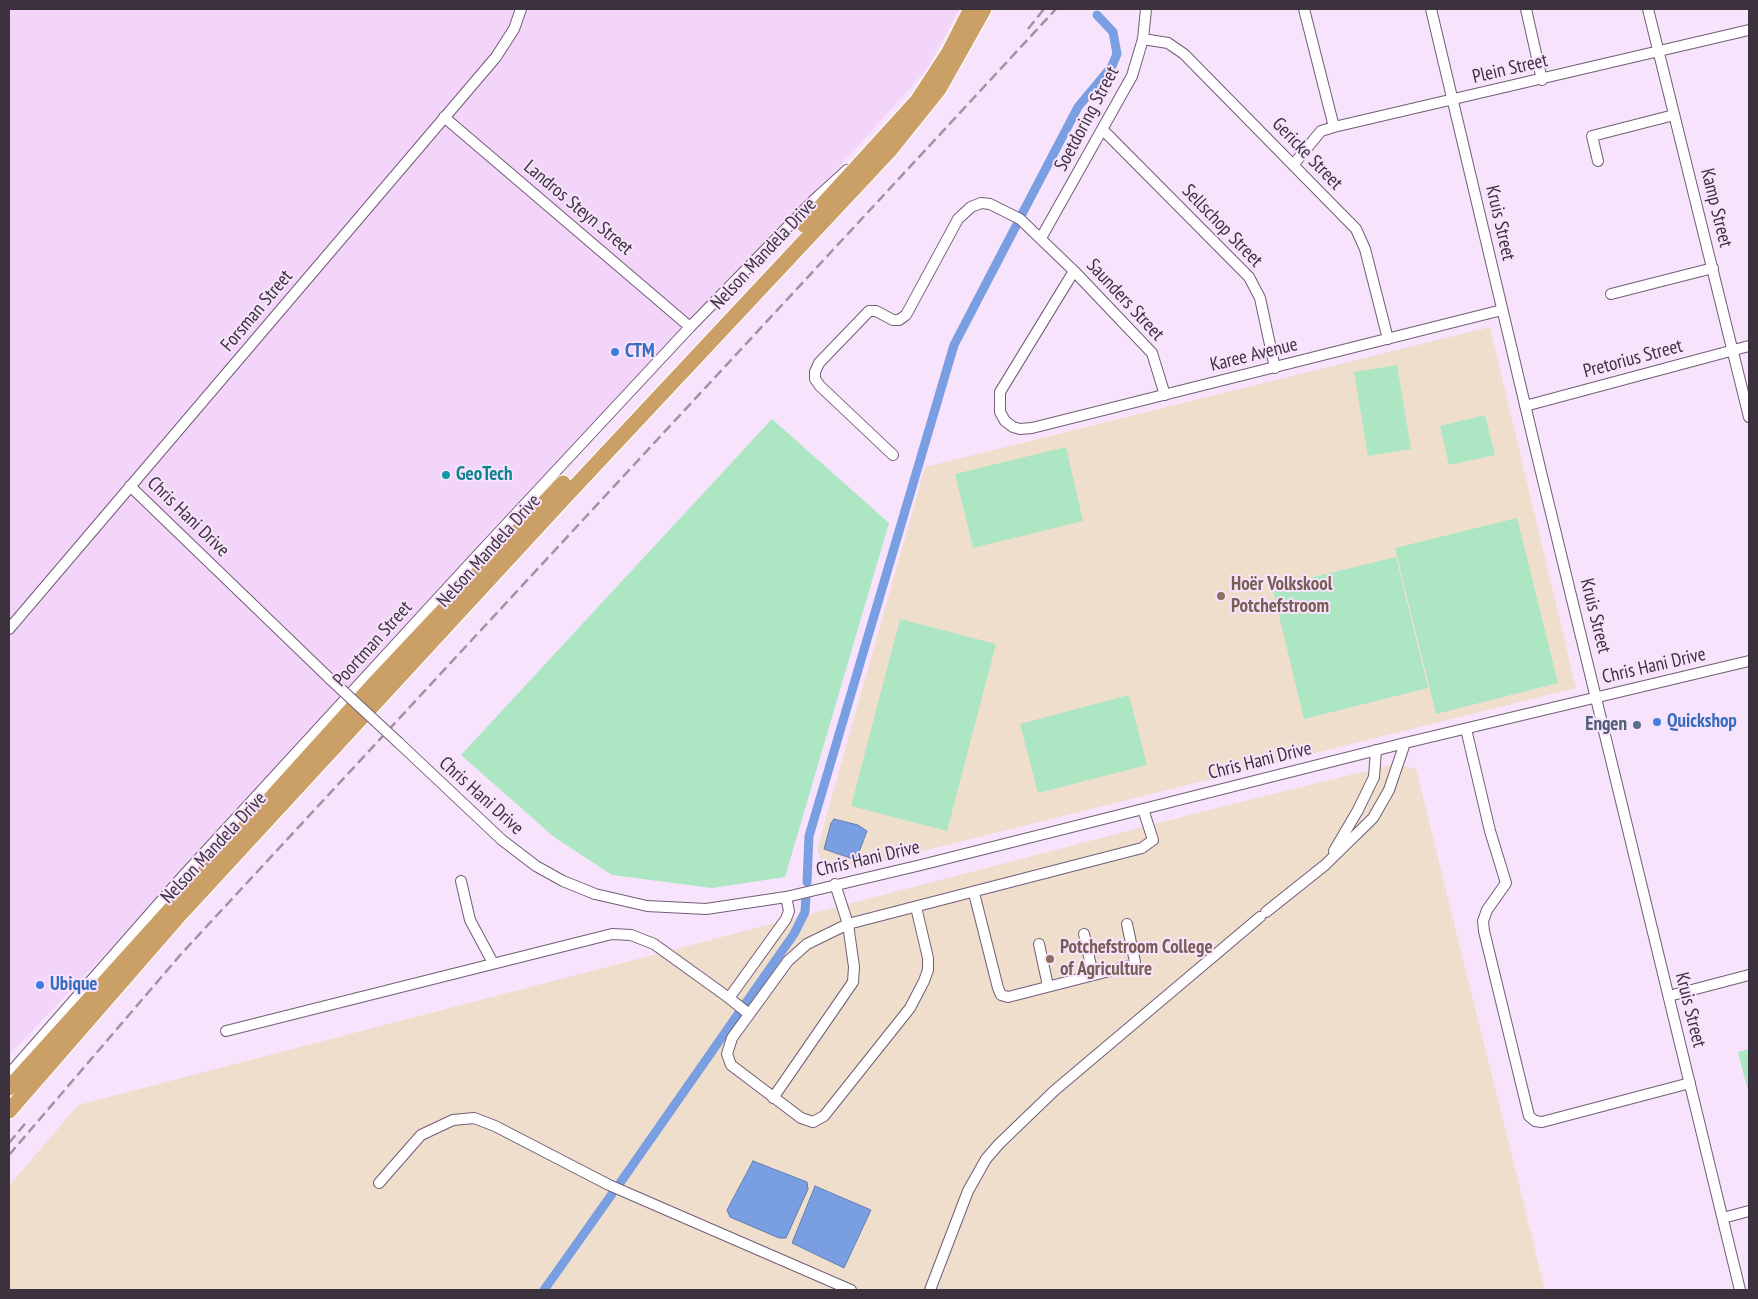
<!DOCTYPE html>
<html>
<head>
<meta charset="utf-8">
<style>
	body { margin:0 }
	#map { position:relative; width:1758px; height:1299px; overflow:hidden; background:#f8e3fc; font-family:"PT Sans Narrow",sans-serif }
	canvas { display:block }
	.frame { position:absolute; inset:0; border:10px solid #3b323e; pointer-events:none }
</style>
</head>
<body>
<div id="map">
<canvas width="1758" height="1299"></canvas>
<div class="frame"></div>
</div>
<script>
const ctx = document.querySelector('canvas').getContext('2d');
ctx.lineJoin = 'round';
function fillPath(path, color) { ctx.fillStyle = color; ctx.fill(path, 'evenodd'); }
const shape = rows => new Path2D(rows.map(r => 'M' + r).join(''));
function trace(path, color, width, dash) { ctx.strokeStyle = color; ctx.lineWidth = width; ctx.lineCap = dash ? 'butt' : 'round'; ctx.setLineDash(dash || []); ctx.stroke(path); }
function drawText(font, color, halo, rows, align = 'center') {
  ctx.font = font + ' "PT Sans Narrow",sans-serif'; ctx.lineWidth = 4; ctx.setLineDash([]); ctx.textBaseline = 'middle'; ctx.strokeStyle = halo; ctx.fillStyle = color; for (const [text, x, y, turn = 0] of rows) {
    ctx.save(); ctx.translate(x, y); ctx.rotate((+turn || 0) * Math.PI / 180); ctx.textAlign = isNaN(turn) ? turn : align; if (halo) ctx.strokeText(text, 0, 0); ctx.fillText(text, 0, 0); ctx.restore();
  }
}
fillPath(shape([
	[9,9,959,9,928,68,859,145,240,812,9,1055]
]), '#f3d5fa');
fillPath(shape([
	[1490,327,1576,688,827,875,817,849,925,467],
	[1394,764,1416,769,1545,1290,9,1290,9,1186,78,1105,1197,813]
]), '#f0decd');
fillPath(shape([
	[1397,365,1411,449,1368,456,1354,372],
	[1485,415,1495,455,1449,465,1440,426],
	[772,419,889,523,785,877,712,888,612,875,554,837,461,755],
	[1066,447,1083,521,973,548,955,474],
	[1517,518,1558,683,1436,714,1395,548],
	[1396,557,1428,688,1304,719,1272,587],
	[900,619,996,644,947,831,851,806],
	[1129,695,1147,765,1038,793,1020,724],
	[1749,1049,1749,1095,1738,1052]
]), '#ace6c3');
const water = shape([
	[834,819,858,825,867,831,856,860,824,849,831,823,834,819],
	[753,1161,807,1182,808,1189,786,1238,779,1238,730,1217,727,1210,753,1161],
	[815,1186,871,1210,844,1268,792,1243,815,1186]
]);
fillPath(water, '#799ee2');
trace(water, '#667eb1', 1);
trace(shape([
	[1022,214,1078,107,1112,66,1117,54,1113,32,1097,15],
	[807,882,809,836,954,345,1016,226],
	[620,1183,794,934,805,912,806,897],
	[544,1290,612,1194]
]), '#799ee2', 9);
const minor = shape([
	[1304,9,1334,127],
	[1431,9,1540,468,1740,1290],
	[1526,9,1542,80],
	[1648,9,1749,417],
	[1143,39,1168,43,1184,54,1356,229,1365,249,1388,339],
	[444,117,690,327],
	[1103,130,1249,277,1260,298,1275,368],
	[1598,161,1592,136,1674,115],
	[1293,165,1321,131,1334,127,1749,30],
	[1041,238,1132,76,1143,39,1146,9],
	[1074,271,1000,392,1000,412,1005,421,1013,427,1020,429,1032,428,1502,310],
	[1611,294,1713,268],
	[1525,406,1749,346],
	[893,455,820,386,815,379,815,372,819,363,869,311,876,311,893,320,899,320,906,315,958,219,971,207,981,203,990,204,1020,219,1074,271,1152,353,1165,395],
	[130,486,329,678],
	[9,629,496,57,514,29,521,9],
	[1466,729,1490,831,1506,883,1487,910,1483,921,1484,931,1529,1116,1535,1121,1542,1122,1690,1083],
	[399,743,502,840,536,866,563,881,595,894,647,906,706,909,786,897,921,865,1405,743,1749,661],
	[1334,851,1358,810,1374,777,1376,750],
	[461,881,470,920,493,963],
	[974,893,998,988,1001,995,1008,997,1133,965,1135,962,1127,924],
	[916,907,928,958,928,970,924,981,910,1008,824,1116,813,1122,801,1118,731,1065,727,1054,732,1038,788,961,807,944,848,924,1142,848,1153,840,1143,809],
	[1266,912,1325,865,1373,818,1389,790,1405,743],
	[1084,934,1093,975],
	[1039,944,1048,986],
	[1669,996,1749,975],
	[729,998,749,1014],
	[226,1031,612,934,631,935,654,944,729,998,786,919,789,911,786,897],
	[9,1074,183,876,474,559,690,327,813,201,847,170],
	[773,1098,853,982,854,967,848,924,835,884],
	[379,1183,421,1135,453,1120,474,1118,495,1126,609,1185,851,1290],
	[1723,1218,1749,1211],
	[930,1290,968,1191,986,1159,999,1144,1054,1091,1260,917]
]);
const highway = shape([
	[804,225,917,101,949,52,971,9],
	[9,1088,373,685,563,483],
	[9,1111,176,919,567,495,890,150,939,89,984,9]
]);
trace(minor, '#725c77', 12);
trace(highway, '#fff', 17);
trace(minor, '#fff', 10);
trace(highway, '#cba067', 15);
trace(shape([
	[1028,29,1044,9],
	[9,1143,28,1120],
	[9,1155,182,953,1056,9]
]), '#a191a4', 2.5, [10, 5]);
const minorBridge = shape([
	[329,678,399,743]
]);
trace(minorBridge, '#725c77', 12, []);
trace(minorBridge, '#fff', 10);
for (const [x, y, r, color] of [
	[615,352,5,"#3f7fe0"],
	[446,475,5,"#0f9aa8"],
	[1221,596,5,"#8d6e63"],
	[1657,722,5,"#3f7fe0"],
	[1637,725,5,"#5c6f8a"],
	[1050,959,5,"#8d6e63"],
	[40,985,5,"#3f7fe0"]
]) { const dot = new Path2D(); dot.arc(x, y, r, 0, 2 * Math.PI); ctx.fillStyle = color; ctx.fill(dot); trace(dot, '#f8e3fc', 2); }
drawText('19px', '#3b323e', '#f8e3fc', [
	["Plein Street",1510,69,-13],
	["Soetdoring Street",1087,119,-62],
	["Gericke Street",1307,154,46],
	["Landros Steyn Street",578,208,40],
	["Kamp Street",1716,208,76],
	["Kruis Street",1500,223,77],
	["Sellschop Street",1222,226,46],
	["Nelson Mandela Drive",764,254,-47],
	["Saunders Street",1125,300,47],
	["Forsman Street",257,311,-50],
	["Karee Avenue",1254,355,-14],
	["Pretorius Street",1633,359,-15],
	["Chris Hani Drive",188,517,44],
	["Nelson Mandela Drive",489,551,-48],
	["Kruis Street",1595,616,76],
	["Poortman Street",373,644,-48],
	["Chris Hani Drive",1654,666,-13],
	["Chris Hani Drive",1260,761,-14],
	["Chris Hani Drive",481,796,42],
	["Nelson Mandela Drive",214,848,-47],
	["Chris Hani Drive",868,859,-13],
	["Kruis Street",1690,1010,76]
]);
drawText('bold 19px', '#366cbe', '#f8e3fc', [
	["CTM",625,352],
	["Quickshop",1667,722],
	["Ubique",50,985]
], 'left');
drawText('bold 19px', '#0d838f', '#f8e3fc', [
	["GeoTech",456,475]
], 'left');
drawText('bold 19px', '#785e54', '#f8e3fc', [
	["Hoër Volkskool",1231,585],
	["Potchefstroom",1231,607],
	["Potchefstroom College",1060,948],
	["of Agriculture",1060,970]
], 'left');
drawText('bold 19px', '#4e5e75', '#f8e3fc', [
	["Engen",1627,725]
], 'right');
</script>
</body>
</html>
